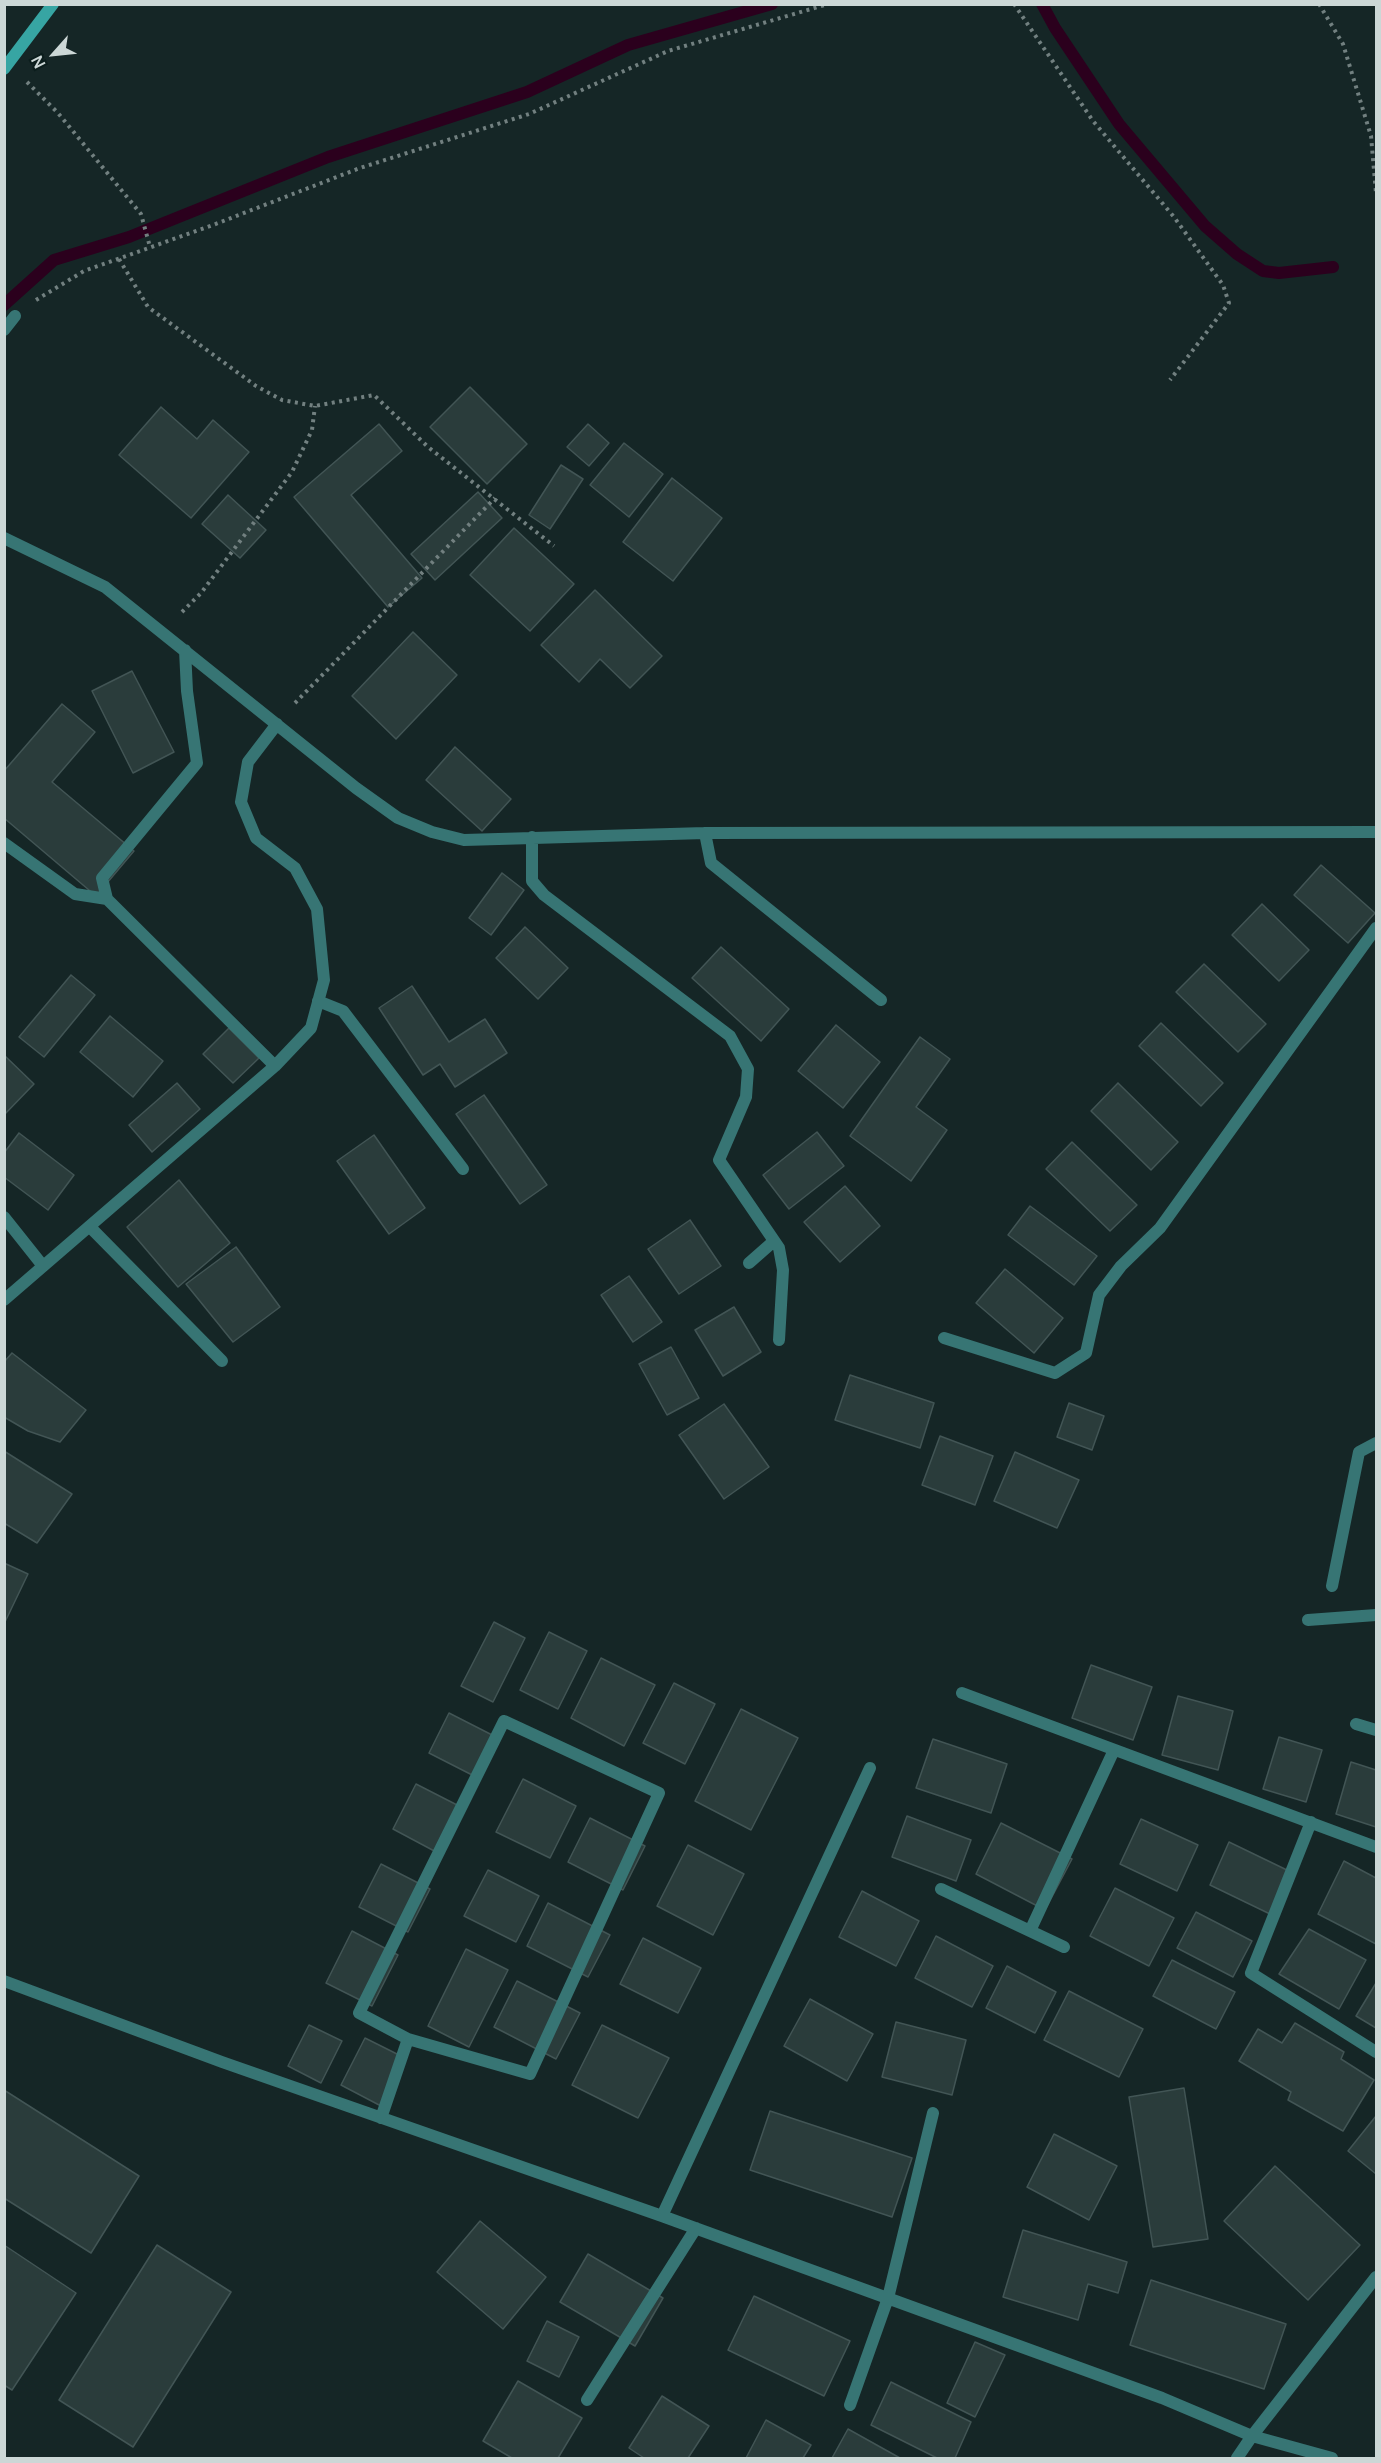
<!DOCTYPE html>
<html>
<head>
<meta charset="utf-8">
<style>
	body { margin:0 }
	#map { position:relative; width:1381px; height:2463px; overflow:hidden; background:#152626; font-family:Manrope,sans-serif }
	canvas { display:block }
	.frame { position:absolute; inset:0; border:6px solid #ccd7d6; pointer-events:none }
	.north { position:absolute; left:24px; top:24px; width:60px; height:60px; -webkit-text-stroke:4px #0b1d1c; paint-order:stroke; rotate:243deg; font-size:16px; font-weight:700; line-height:24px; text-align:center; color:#ccd7d6 }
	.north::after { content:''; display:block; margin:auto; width:21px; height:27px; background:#ccd7d6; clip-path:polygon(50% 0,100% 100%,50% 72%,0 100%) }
</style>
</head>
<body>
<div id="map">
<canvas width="1381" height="2463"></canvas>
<div class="frame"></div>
<div class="north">N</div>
</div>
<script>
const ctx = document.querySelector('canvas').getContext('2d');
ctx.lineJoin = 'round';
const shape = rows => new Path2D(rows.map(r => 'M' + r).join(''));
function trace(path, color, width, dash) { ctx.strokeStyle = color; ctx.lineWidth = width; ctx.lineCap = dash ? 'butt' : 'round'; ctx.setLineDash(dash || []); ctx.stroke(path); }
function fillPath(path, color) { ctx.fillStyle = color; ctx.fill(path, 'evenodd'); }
trace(shape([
	[1042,4,1055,28,1119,124,1205,226,1237,254,1263,271,1279,273,1333,267],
	[4,305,54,260,129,237,328,157,527,92,628,45,772,4]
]), '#2b001d', 12);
const building = shape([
	[470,387,527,444,487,484,430,427,470,387],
	[161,407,197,439,213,420,249,452,191,518,119,455,161,407],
	[379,424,402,451,351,495,422,578,388,607,294,497,379,424],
	[588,424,609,443,589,466,567,447,588,424],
	[624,443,663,474,629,517,590,485,624,443],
	[561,465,583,479,550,529,529,515,561,465],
	[672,478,722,518,673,581,623,542,672,478],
	[478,492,502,518,435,580,411,554,478,492],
	[228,495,266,530,240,558,202,524,228,495],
	[514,528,574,584,530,631,470,575,514,528],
	[595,590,662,656,630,688,600,659,579,682,541,645,595,590],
	[413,632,457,675,396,739,352,696,413,632],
	[132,671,174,752,133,773,92,691,132,671],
	[62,704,95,732,52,782,134,851,96,896,4,818,4,771,62,704],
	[455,747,511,799,482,831,426,780,455,747],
	[1321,865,1375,913,1348,943,1294,895,1321,865],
	[502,873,524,890,491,935,469,918,502,873],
	[1262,904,1309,950,1279,981,1232,935,1262,904],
	[525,927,568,968,538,999,496,958,525,927],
	[721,947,789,1009,761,1041,692,978,721,947],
	[1204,964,1266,1024,1238,1052,1176,992,1204,964],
	[71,975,95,995,44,1057,19,1037,71,975],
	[412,986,449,1042,485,1019,507,1053,455,1087,440,1064,423,1075,379,1008,412,986],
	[110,1016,163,1061,133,1097,80,1052,110,1016],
	[1161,1023,1223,1083,1201,1106,1139,1046,1161,1023],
	[836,1025,880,1062,843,1108,798,1071,836,1025],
	[229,1028,259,1058,233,1083,203,1054,229,1028],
	[920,1037,950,1059,916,1107,947,1130,911,1181,850,1136,920,1037],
	[4,1055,34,1084,4,1115,4,1055],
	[177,1083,200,1109,152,1152,129,1125,177,1083],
	[1118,1083,1178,1142,1151,1170,1091,1111,1118,1083],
	[484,1095,547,1185,520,1204,456,1114,484,1095],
	[817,1132,844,1166,789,1209,763,1175,817,1132],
	[19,1133,74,1175,48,1210,4,1177,4,1153,19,1133],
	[374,1135,425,1208,389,1234,337,1161,374,1135],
	[1072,1142,1137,1205,1110,1231,1046,1169,1072,1142],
	[179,1180,230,1243,178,1287,127,1227,179,1180],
	[845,1186,880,1226,840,1262,804,1222,845,1186],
	[1030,1206,1097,1256,1074,1285,1008,1235,1030,1206],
	[690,1220,721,1266,679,1294,648,1249,690,1220],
	[236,1247,280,1307,233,1342,186,1284,236,1247],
	[1005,1269,1063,1318,1034,1353,976,1303,1005,1269],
	[629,1276,662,1322,633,1342,601,1295,629,1276],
	[734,1307,761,1352,723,1376,695,1330,734,1307],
	[671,1347,699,1398,667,1415,639,1364,671,1347],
	[12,1353,86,1410,60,1442,28,1431,4,1417,4,1362,12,1353],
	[850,1375,934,1403,920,1448,835,1420,850,1375],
	[1069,1403,1104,1416,1092,1450,1057,1437,1069,1403],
	[724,1404,769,1467,724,1499,679,1435,724,1404],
	[940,1436,993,1456,975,1505,922,1485,940,1436],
	[4,1451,72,1494,37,1543,4,1523,4,1451],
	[1015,1452,1079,1480,1057,1528,994,1501,1015,1452],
	[4,1563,28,1574,4,1624,4,1563],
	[494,1622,525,1638,493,1702,461,1686,494,1622],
	[549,1632,587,1651,558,1709,520,1690,549,1632],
	[601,1658,655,1685,624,1746,571,1718,601,1658],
	[1091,1665,1152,1687,1133,1740,1072,1718,1091,1665],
	[674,1683,715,1704,685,1764,643,1743,674,1683],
	[1178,1696,1233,1711,1218,1770,1162,1755,1178,1696],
	[741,1709,798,1738,751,1830,695,1801,741,1709],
	[449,1713,498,1738,478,1778,429,1753,449,1713],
	[1279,1737,1322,1750,1306,1802,1263,1789,1279,1737],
	[933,1739,1007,1764,991,1813,916,1788,933,1739],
	[1351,1762,1376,1770,1376,1827,1336,1814,1351,1762],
	[523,1779,576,1806,550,1858,496,1832,523,1779],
	[416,1784,461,1807,438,1853,393,1829,416,1784],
	[907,1816,971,1840,956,1881,892,1857,907,1816],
	[590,1818,645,1846,623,1890,568,1862,590,1818],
	[1141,1819,1198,1845,1177,1891,1120,1864,1141,1819],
	[1001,1823,1072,1859,1045,1910,976,1874,1001,1823],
	[1229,1842,1289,1871,1270,1914,1210,1885,1229,1842],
	[688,1845,744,1874,713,1935,657,1906,688,1845],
	[1344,1861,1376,1878,1376,1944,1318,1914,1344,1861],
	[381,1864,430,1889,408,1932,359,1907,381,1864],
	[488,1870,539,1896,516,1942,464,1916,488,1870],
	[1115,1888,1174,1918,1149,1966,1090,1936,1115,1888],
	[862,1891,919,1921,896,1966,839,1937,862,1891],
	[548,1903,610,1935,588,1977,527,1946,548,1903],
	[1196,1912,1252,1941,1233,1977,1177,1948,1196,1912],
	[1309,1929,1366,1960,1339,2009,1279,1974,1309,1929],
	[352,1931,398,1955,372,2006,326,1983,352,1931],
	[936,1936,993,1966,972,2007,915,1978,936,1936],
	[643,1938,701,1968,678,2013,620,1984,643,1938],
	[466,1949,508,1970,469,2047,428,2026,466,1949],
	[1172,1960,1235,1992,1216,2029,1153,1996,1172,1960],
	[1007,1966,1056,1992,1035,2033,986,2008,1007,1966],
	[517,1981,580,2013,556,2059,494,2027,517,1981],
	[1376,1983,1376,2028,1356,2016,1376,1983],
	[1069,1991,1143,2029,1119,2077,1044,2040,1069,1991],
	[810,1999,873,2034,847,2081,784,2046,810,1999],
	[896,2022,966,2040,952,2095,882,2077,896,2022],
	[1295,2023,1344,2052,1341,2059,1374,2080,1343,2131,1288,2100,1291,2092,1239,2061,1258,2029,1282,2043,1295,2023],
	[309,2025,342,2041,321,2083,288,2066,309,2025],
	[602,2025,669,2058,638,2118,572,2085,602,2025],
	[365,2038,405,2058,381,2106,341,2085,365,2038],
	[1184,2088,1208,2239,1153,2247,1129,2097,1184,2088],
	[4,2090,139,2176,91,2253,4,2198,4,2090],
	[770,2111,912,2158,892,2217,750,2170,770,2111],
	[1376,2116,1376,2174,1348,2151,1376,2116],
	[1054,2134,1117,2166,1089,2220,1027,2187,1054,2134],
	[1275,2166,1360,2245,1308,2300,1224,2221,1275,2166],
	[480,2221,546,2277,503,2329,437,2272,480,2221],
	[1023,2230,1127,2262,1118,2293,1088,2284,1078,2320,1003,2297,1023,2230],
	[4,2245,76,2293,12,2390,4,2385,4,2245],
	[157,2245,231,2292,133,2447,59,2400,157,2245],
	[588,2254,663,2298,635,2346,560,2302,588,2254],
	[1151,2280,1286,2324,1264,2389,1130,2345,1151,2280],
	[754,2296,850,2341,824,2396,728,2350,754,2296],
	[547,2321,579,2337,559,2377,527,2361,547,2321],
	[975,2342,1005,2355,975,2417,947,2403,975,2342],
	[518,2381,582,2418,558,2458,512,2458,483,2441,518,2381],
	[891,2382,971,2422,955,2458,937,2458,871,2425,891,2382],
	[662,2396,709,2426,688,2458,644,2458,629,2448,662,2396],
	[766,2420,811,2445,803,2458,746,2458,766,2420],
	[848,2429,900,2458,832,2458,848,2429]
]);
fillPath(building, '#2a3c3b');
trace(building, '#425555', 1.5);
trace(shape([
	[1014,4,1093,121,1174,217,1223,285,1229,303,1170,380],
	[1319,4,1343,44,1371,136,1376,193],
	[27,82,58,113,141,214,150,247],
	[119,259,148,307,256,386,282,400,315,406,374,395,428,447,554,546],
	[36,300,84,271,213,225,360,168,529,114,668,51,828,4],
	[182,612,201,593,292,472,312,430,315,406],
	[295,703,495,498]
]), '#728080', 4, [3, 4.5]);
trace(shape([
	[4,330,15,316],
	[4,538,105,587,356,788,398,818,432,832,464,840,705,833,1376,832],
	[705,833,711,863,881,1000],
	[532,837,532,881,544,895,730,1036,748,1069,746,1097,719,1160,779,1248,783,1270,779,1340],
	[4,843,75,894,107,899,275,1066],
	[107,899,102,878,197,763,187,691,185,650],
	[318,1001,343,1011,463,1169],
	[4,1217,43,1266],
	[90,1227,222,1361],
	[749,1263,774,1241],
	[4,1300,275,1066,311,1028,324,980,317,909,295,868,256,838,241,802,248,762,277,724],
	[944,1338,1055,1373,1086,1353,1099,1295,1121,1266,1160,1228,1376,928],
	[1332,1586,1359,1452,1376,1443],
	[1308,1620,1376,1615],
	[962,1693,1376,1847],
	[504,1721,659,1793,530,2074,408,2039,359,2013,504,1721],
	[1356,1724,1376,1730],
	[1311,1822,1251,1973,1376,2052],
	[941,1889,1064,1947],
	[1030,1931,1114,1750],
	[4,1981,222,2062,662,2216,1162,2398,1252,2436,1332,2458],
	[381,2118,408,2039],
	[662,2216,870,1768],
	[587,2400,696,2228],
	[850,2405,888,2298,933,2113],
	[1237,2458,1252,2436,1376,2277]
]), '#377574', 12);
trace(shape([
	[4,69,53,4]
]), '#37a5a3', 12);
</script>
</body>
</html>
